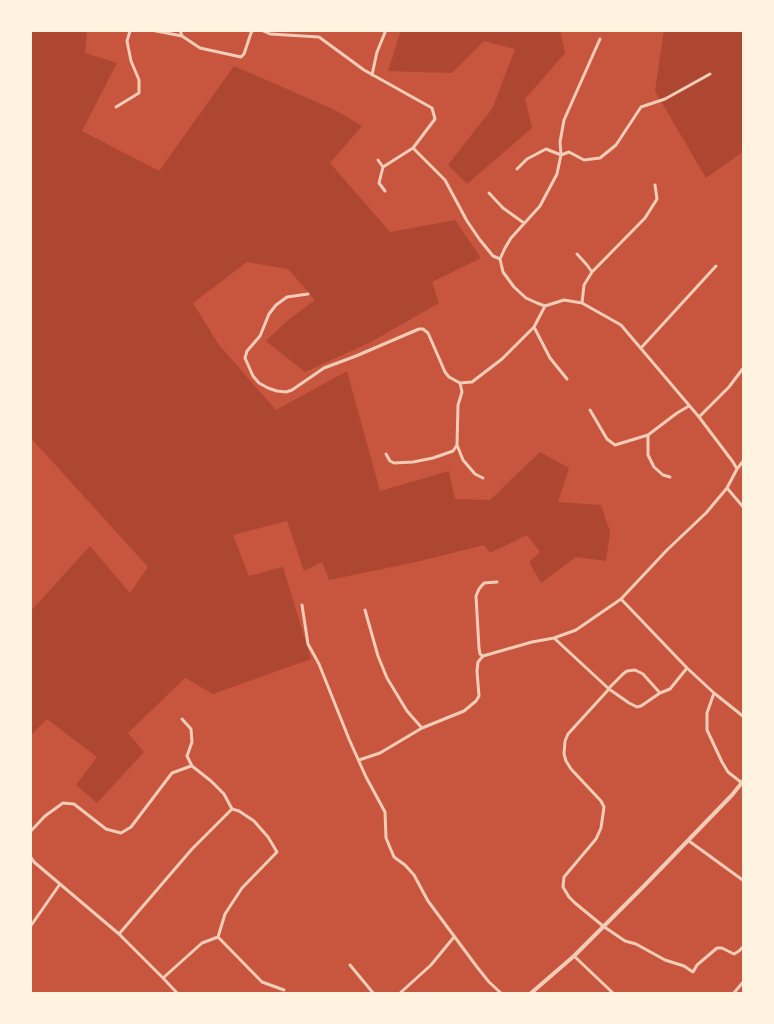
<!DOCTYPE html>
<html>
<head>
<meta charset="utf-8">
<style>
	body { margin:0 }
	#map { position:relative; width:774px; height:1024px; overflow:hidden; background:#c8553d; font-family:Poppins,sans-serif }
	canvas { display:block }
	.frame { position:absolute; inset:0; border:32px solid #fff3e0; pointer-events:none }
</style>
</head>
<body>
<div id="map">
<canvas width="774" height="1024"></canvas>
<div class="frame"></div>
</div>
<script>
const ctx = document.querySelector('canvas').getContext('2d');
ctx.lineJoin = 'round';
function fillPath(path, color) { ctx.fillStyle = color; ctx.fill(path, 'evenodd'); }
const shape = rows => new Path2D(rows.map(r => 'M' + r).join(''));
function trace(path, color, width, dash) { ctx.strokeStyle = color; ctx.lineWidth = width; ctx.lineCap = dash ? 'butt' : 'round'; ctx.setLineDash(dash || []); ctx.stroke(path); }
fillPath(shape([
	[30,30,87,30,85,53,117,63,82,131,159,171,234,66,335,110,362,126,330,163,390,232,455,220,481,258,432,282,439,303,371,342,305,372,266,341,287,321,315,300,288,269,247,262,193,303,219,345,276,410,347,371,380,491,449,471,455,499,490,500,540,452,569,468,558,502,601,505,610,532,606,561,576,557,541,583,529,562,540,552,527,535,490,553,484,545,416,562,329,580,322,562,304,571,287,521,233,535,249,576,283,567,311,659,213,694,185,678,128,733,144,752,97,803,76,785,97,757,47,719,30,736,30,612,90,546,130,593,148,567,30,437],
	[401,30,560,30,565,53,525,99,532,128,467,184,448,165,493,107,515,49,484,41,452,73,388,71],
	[664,30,744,30,744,151,706,178,655,91]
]), '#ae4732');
trace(shape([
	[151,30,182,36],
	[180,30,182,36,200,48,241,57,244,54,251,33,253,30],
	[261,30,270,34,319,37,364,70,432,108,435,119,413,148,383,167,379,183,385,191],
	[600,39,564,120,560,142,561,155,557,174,540,206,511,238,505,248,500,259,503,272,514,287,526,298,537,303,545,306,564,300,582,303,621,325,699,417,733,462,737,469],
	[372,75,377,52,386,30],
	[116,107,139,93,139,80,131,61,127,41,130,31,133,30],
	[413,148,445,180,467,221,480,240,493,256,500,259],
	[378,160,383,167],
	[517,169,527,159,546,149,561,155,569,152,584,160,600,158,616,145,641,107,665,99,710,74],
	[489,193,503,208,524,223],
	[577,254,587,265,592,272,584,285,582,303],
	[592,272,645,218,657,199,655,185],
	[308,294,287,297,276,305,269,314,260,336,247,351,245,358,253,376,259,383,268,388,277,391,286,392,292,390,324,368,356,356,419,329,423,329,428,333,445,372,449,377,460,383,472,382,502,359,534,327,545,306],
	[534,327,550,358,567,379],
	[641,348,716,266],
	[590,410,607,439,615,445,648,435,677,413,689,406],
	[699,417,729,387,744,367],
	[648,435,648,455,654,467,663,475,670,477],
	[457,445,463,460,475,474,483,478],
	[386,454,390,461,394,463,413,462,433,458,453,451,457,445,458,405,462,392,460,383],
	[727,488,744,508],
	[621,599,687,668,714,693,744,717],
	[302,605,308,644,319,664,349,739,366,777,385,812,386,838,394,857,405,865,414,875,428,901,477,967,489,982,502,994],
	[365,610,378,656,387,678,407,711,422,728],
	[554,638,609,689,629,703,637,707,641,706,660,693,670,689,687,668],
	[483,656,480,654,479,648,476,596,479,589,484,583,497,582],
	[609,688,623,674,627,671,635,670,643,674,660,693],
	[609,689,568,734,565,741,564,754,566,761,571,769,601,801,604,807,601,828,596,839,564,877,563,887,569,897,575,903,603,926,625,941,636,944,665,960,684,966,693,972,697,965,717,948,722,948,734,954,739,951,744,946],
	[714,693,707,713,707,730,722,762,728,772,742,783],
	[359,760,380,753,422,728,464,711,476,701,479,696,477,671,478,662,483,656,532,642,554,638,576,630,621,599,667,550,706,513,727,488,737,469,744,460],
	[30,832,45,816,63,803,74,804,106,829,121,833,131,827,172,773,191,766],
	[689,841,744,881],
	[30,856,34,862,119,934,163,978,202,943,218,937,262,982,284,990],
	[30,927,60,884],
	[119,934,192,849,232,809,224,794,211,781,192,766,187,756,192,742,191,729,182,719],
	[218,937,225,914,242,888,277,852,268,837,254,821,239,811,232,809],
	[574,956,614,994],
	[350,965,374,994],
	[163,978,178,994],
	[399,994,431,965,454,937],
	[733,994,744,981]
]), '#f1ccb7', 3);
trace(shape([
	[530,994,574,956,644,886,732,795,744,780]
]), '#f1ccb7', 4);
</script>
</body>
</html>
